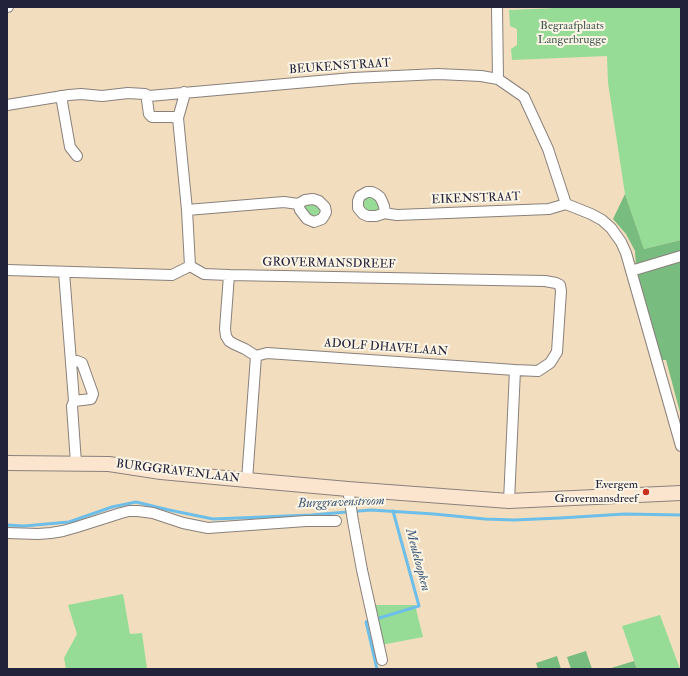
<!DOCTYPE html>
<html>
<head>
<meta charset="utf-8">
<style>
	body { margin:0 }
	#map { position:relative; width:688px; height:676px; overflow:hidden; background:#f2debe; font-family:"IM FELL Double Pica",serif }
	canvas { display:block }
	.frame { position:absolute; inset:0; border:8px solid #22223b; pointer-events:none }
</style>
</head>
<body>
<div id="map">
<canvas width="688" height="676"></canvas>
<div class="frame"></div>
</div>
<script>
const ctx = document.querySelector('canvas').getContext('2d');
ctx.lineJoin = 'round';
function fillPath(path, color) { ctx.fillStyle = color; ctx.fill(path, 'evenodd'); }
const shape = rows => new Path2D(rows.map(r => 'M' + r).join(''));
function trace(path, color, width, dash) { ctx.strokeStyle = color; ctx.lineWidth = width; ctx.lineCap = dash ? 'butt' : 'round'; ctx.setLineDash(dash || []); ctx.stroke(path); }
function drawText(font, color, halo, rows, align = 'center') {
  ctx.font = font + ' "IM FELL Double Pica",serif'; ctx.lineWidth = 4; ctx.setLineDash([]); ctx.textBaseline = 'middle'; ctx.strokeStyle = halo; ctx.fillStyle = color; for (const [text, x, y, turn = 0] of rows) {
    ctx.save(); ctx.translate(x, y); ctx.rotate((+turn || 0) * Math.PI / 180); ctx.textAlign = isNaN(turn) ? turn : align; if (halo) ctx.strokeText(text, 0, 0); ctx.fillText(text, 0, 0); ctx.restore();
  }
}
fillPath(shape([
	[580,7,681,7,681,240,644,249,625,194,608,83,607,56,512,60,511,49,517,45,517,29,510,26,509,10],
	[370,196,376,199,380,208,379,211,370,212,363,208,362,202,364,199],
	[315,203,320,208,320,211,317,216,311,217,303,208,304,205],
	[123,594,130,634,142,633,147,669,66,669,64,658,77,634,68,605],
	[372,605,415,605,423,637,381,645],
	[660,615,680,669,637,669,622,626]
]), '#96dc96');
fillPath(shape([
	[625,194,644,249,681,240,681,416,666,360,662,360,638,276,636,267,635,251,626,234,613,219],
	[586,651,592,669,571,669,567,657],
	[557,656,561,669,538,669,536,663],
	[634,661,637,669,608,669]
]), '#78bc7f');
trace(shape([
	[7,525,24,526,69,522,112,507,136,502,169,510,213,519,311,515,371,510,434,514,485,519,514,520,560,518,625,514,681,515],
	[377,669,366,622,419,606,393,511]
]), '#6dbfe9', 3);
const minor = shape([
	[7,7,8,7],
	[497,7,498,79],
	[184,92,184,97,178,118,187,210,190,266],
	[61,96,70,147,77,156],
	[149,96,147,100,149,114,152,117,172,117,178,118],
	[7,105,69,95,81,94,102,96,128,93,145,94,149,96,353,78,438,74,481,76,498,79,524,97,548,149,566,204,591,214,602,220,611,228,621,242,626,253,681,446],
	[187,210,284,202,298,204,305,200,313,199,319,201,325,207,326,212,324,216,322,219,314,222,307,219,300,210,298,204],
	[385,213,384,206,382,201,380,197,376,194,372,192,367,192,360,196,358,201,358,208,363,214,368,216,376,216,385,213,390,214,397,215,549,209,566,204],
	[7,270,172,275,190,266,204,274,229,275,545,281,556,283,560,285,561,291,557,352,550,363,538,371,515,370,509,501],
	[631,271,681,256],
	[64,272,74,401,72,406,76,463],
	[229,275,225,329,226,336,229,341,234,344,245,349,256,356],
	[71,362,77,361,82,363,93,394,91,399,74,401],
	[247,480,256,356,267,353,515,370],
	[348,489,353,521,362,570,382,660],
	[7,533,38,534,51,533,63,531,77,527,121,513,129,511,138,511,153,513,183,523,208,528,306,521,336,521]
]);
const secondary = shape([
	[7,463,109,464,161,472,247,480,348,489,509,501,681,493]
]);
trace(minor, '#8a807c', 12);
trace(secondary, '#8a807c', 16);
trace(minor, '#fff', 10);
trace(secondary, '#fbe5cf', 14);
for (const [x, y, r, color] of [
	[646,492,4,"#c8321e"]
]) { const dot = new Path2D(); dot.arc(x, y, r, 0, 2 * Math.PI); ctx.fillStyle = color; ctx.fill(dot); trace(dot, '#fcf5e5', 1.5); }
drawText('12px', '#455a56', '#fcf5e5', [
	["Begraafplaats",572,26],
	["Langerbrugge",572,40]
]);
drawText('12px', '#22223b', '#fcf5e5', [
	["BEUKENSTRAAT",340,67,-4],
	["EIKENSTRAAT",476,199,-2],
	["GROVERMANSDREEF",329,264,1],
	["ADOLF DHAVELAAN",386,348,4],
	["BURGGRAVENLAAN",178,472,7]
]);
drawText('12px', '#22223b', '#fcf5e5', [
	["Evergem",638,485],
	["Grovermansdreef",638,499]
], 'right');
drawText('italic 13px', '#3c5978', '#fcf5e5', [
	["Burggravenstroom",341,503,-2],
	["Meuleloopken",417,560,75]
]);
</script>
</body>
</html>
